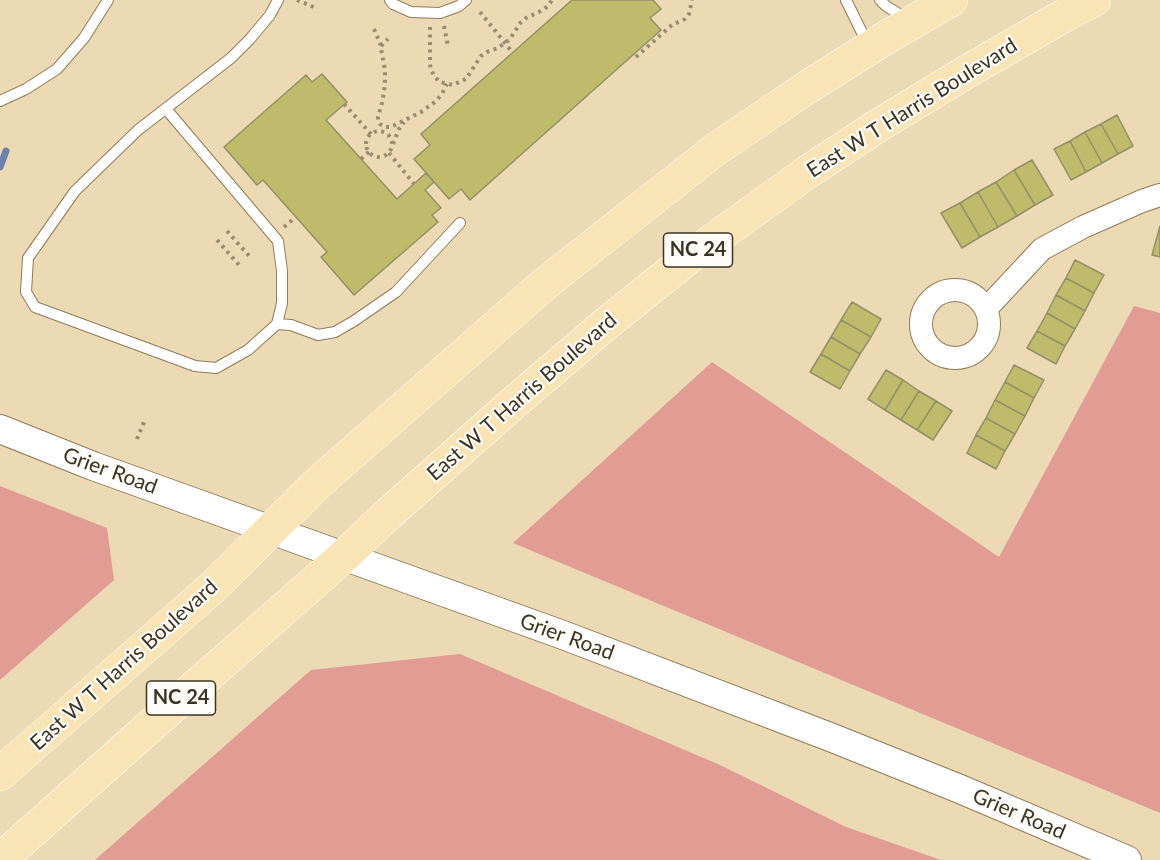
<!DOCTYPE html>
<html>
<head>
<meta charset="utf-8">
<style>
	body { margin:0 }
	canvas { display:block; background:#ebdab3 }
</style>
</head>
<body>
<canvas width="1160" height="860"></canvas>
<script>
const ctx = document.querySelector('canvas').getContext('2d');
ctx.lineJoin = 'round';
function fillPath(path, color) { ctx.fillStyle = color; ctx.fill(path, 'evenodd'); }
const shape = rows => new Path2D(rows.map(r => 'M' + r).join(''));
function trace(path, color, width, dash) { ctx.strokeStyle = color; ctx.lineWidth = width; ctx.lineCap = dash ? 'butt' : 'round'; ctx.setLineDash(dash || []); ctx.stroke(path); }
function drawText(font, color, halo, rows, align = 'center') {
  ctx.font = font + ' Lato,sans-serif'; ctx.lineWidth = 4.5; ctx.setLineDash([]); ctx.textBaseline = 'middle'; ctx.strokeStyle = halo; ctx.fillStyle = color; for (const [text, x, y, turn = 0] of rows) {
    ctx.save(); ctx.translate(x, y); ctx.rotate((+turn || 0) * Math.PI / 180); ctx.textAlign = isNaN(turn) ? turn : align; if (halo) ctx.strokeText(text, 0, 0); ctx.fillText(text, 0, 0); ctx.restore();
  }
}
fillPath(shape([
	[1134,306,1160,313,1160,813,513,543,712,362,999,557],
	[0,486,107,528,114,580,0,680],
	[460,654,720,765,846,827,941,860,95,860,311,670]
]), '#e19c93');
trace(shape([
	[0,167,6,151]
]), '#6f80aa', 7);
const building = shape([
	[572,0,653,0,661,9,650,18,661,30,470,200,461,189,449,199,414,159,430,145,421,134,572,0],
	[322,74,347,102,326,120,397,199,426,173,434,182,425,190,441,208,432,215,438,222,354,295,321,257,327,252,296,217,263,180,257,185,224,147,306,75,312,82,322,74],
	[1117,115,1133,146,1118,154,1101,124,1117,115],
	[1101,124,1118,154,1102,163,1085,132,1101,124],
	[1085,132,1102,163,1086,172,1070,141,1085,132],
	[1070,141,1086,172,1071,180,1054,149,1070,141],
	[1032,160,1053,195,1035,205,1014,170,1032,160],
	[1014,170,1035,205,1017,216,996,182,1014,170],
	[996,182,1017,216,998,227,978,192,996,182],
	[978,192,998,227,980,237,960,203,978,192],
	[960,203,980,237,962,248,941,213,960,203],
	[1160,226,1160,257,1152,255,1160,226],
	[1075,260,1104,275,1094,293,1066,278,1075,260],
	[1066,278,1094,293,1085,311,1056,295,1066,278],
	[1056,295,1085,311,1075,329,1047,313,1056,295],
	[852,302,881,319,871,337,841,320,852,302],
	[1047,313,1075,329,1065,346,1037,331,1047,313],
	[841,320,871,337,860,354,831,337,841,320],
	[1037,331,1065,346,1056,364,1027,348,1037,331],
	[831,337,860,354,850,371,821,354,831,337],
	[821,354,850,371,840,389,810,372,821,354],
	[1014,365,1044,380,1034,398,1005,382,1014,365],
	[886,370,903,380,885,410,868,399,886,370],
	[903,380,919,391,901,420,885,410,903,380],
	[1005,382,1034,398,1025,416,995,400,1005,382],
	[919,391,936,401,917,430,901,420,919,391],
	[995,400,1025,416,1015,434,986,418,995,400],
	[936,401,952,411,933,440,917,430,936,401],
	[986,418,1015,434,1005,451,976,435,986,418],
	[976,435,1005,451,996,469,967,453,976,435]
]);
fillPath(building, '#bebb6b');
trace(building, '#91916a', 1.5);
const service = shape([
	[278,0,270,15,250,39,231,58,138,130,75,191,28,258,26,292,35,307,195,366,216,368,248,350,277,324,291,325,318,335,335,332,354,321,396,292,460,223],
	[390,0,393,4,411,12,440,13,459,6,466,0],
	[846,0,868,45],
	[880,0,886,6,907,19],
	[0,101,26,89,57,69,84,38,108,0],
	[166,109,278,241,282,271,282,303,277,324]
]);
const minor = shape([
	'921 324a34 34 0 1 1 68 0a34 34 0 1 1-68 0Z',
	[986,309,1042,249,1083,227,1142,201,1160,195]
]);
const tertiary = shape([
	[0,429,93,466,563,635,830,737,960,789,1127,860]
]);
const primary = shape([
	[0,774,213,587,319,482,547,282,716,149,806,88,887,37,951,0],
	[0,860,156,721,344,556,386,516,518,399,607,323,688,258,809,171,879,125,968,71,1065,15,1094,0]
]);
trace(service, '#8c7d59', 12);
trace(minor, '#8c7d59', 24);
trace(tertiary, '#8c7d59', 30);
trace(primary, '#fff', 34);
trace(shape([
	[297,0,316,8],
	[480,12,513,53],
	[444,26,448,46],
	[430,27,430,64,431,70,435,77,440,82,453,85,466,79,481,56,487,52,498,48,510,39,521,22,526,18,543,10,548,6,552,0],
	[374,29,380,43,385,70,385,85,382,103,378,117,378,121,380,124,385,127,391,127,421,112,435,102,442,94,447,84],
	[381,46,388,39],
	[636,57,672,25,685,19,689,14,692,0],
	[344,104,371,134],
	'366 144a13 13 0 1 1 26 0a13 13 0 1 1-26 0Z',
	[393,144,399,129,404,122],
	[389,153,414,184],
	[361,159,369,152],
	[284,227,296,217],
	[227,231,250,257],
	[217,240,240,266],
	[137,439,144,422]
]), '#998d71', 4, [3, 4.5]);
trace(service, '#fff', 10);
trace(minor, '#fff', 22);
trace(tertiary, '#fff', 28);
trace(primary, '#f8e4b5', 33);
for (const [x, y, w] of [
	[698,250,69],
	[181,698,69]
]) { const box = new Path2D(); box.roundRect(x - w / 2, y - 17, w, 34, 4.5); ctx.fillStyle = '#fefdf9'; ctx.fill(box); trace(box, '#3a3424', 1.5); }
drawText('bold 20px', '#3a3424', null, [
	["NC 24",698,250],
	["NC 24",181,698]
]);
drawText('21px', '#3a3424', '#fefdf9', [
	["East W T Harris Boulevard",912,108,-32],
	["East W T Harris Boulevard",522,397,-41],
	["Grier Road",110,471,20],
	["Grier Road",567,637,20],
	["East W T Harris Boulevard",124,665,-42],
	["Grier Road",1019,814,23]
]);
</script>
</body>
</html>
